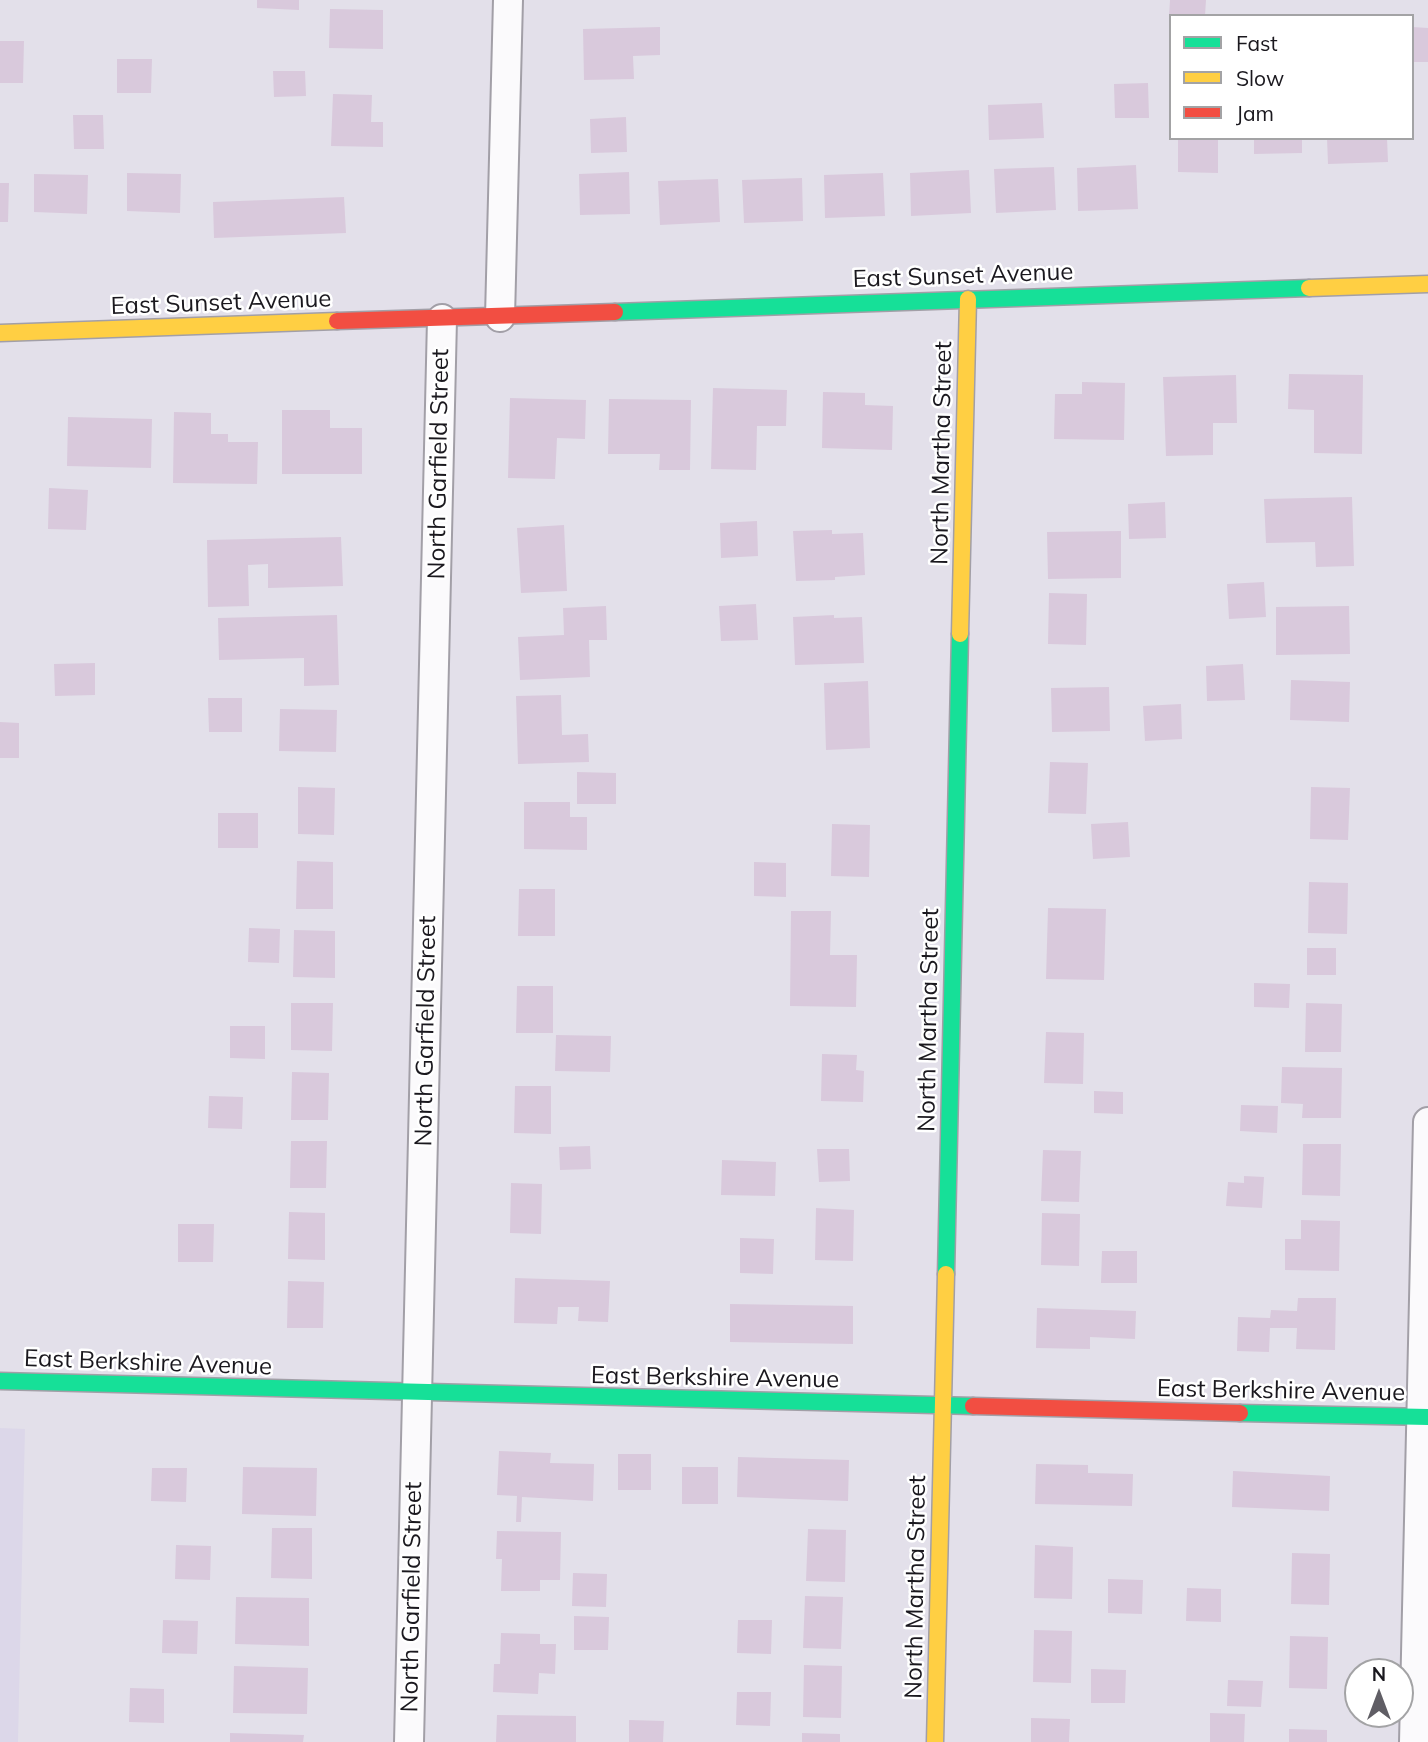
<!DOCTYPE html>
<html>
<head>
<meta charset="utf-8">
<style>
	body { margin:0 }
	#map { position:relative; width:1428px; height:1742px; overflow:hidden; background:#e3e0ea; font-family:Mulish,sans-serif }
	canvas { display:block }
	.legend { position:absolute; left:1169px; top:14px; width:245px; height:126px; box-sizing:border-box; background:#fff; border:2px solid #a3a3a5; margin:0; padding:9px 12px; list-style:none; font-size:21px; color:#1a181e }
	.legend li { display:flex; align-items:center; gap:14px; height:35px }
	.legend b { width:35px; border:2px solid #a3a3a5 }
	.north { position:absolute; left:1344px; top:1658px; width:70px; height:70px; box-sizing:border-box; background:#fff; border:2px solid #a3a3a5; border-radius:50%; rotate:0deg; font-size:19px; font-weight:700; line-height:28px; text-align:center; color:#1a181e }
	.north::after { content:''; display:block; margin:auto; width:24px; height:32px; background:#605e65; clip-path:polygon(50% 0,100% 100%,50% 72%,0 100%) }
</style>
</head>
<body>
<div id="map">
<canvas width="1428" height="1742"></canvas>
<ul class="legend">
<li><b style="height:9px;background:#16e098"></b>Fast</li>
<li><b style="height:9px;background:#ffcf43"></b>Slow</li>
<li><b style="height:9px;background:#f24e42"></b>Jam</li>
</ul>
<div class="north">N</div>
</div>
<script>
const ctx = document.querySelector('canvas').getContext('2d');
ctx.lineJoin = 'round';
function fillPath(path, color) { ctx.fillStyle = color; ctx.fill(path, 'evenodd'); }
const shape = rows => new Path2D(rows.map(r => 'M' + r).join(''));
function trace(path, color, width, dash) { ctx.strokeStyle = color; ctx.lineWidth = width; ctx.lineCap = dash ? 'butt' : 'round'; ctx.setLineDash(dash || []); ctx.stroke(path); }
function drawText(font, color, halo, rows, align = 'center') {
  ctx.font = font + ' Mulish,sans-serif'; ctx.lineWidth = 5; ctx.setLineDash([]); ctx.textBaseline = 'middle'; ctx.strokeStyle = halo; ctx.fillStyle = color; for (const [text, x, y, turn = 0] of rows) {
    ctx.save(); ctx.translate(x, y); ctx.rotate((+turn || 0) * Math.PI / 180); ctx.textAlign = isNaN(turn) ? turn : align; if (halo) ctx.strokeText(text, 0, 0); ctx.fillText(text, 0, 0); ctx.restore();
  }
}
fillPath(shape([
	[0,1428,25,1429,18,1742,0,1742]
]), '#dcd7e9');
fillPath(shape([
	[257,0,299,0,299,10,257,8],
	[1170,0,1206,0,1205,16,1169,16],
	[330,9,383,10,383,49,329,48],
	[660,27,660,55,633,56,634,79,584,80,583,29],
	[1412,27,1428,28,1428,62,1412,62],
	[0,41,24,41,23,83,0,83],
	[117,59,152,59,151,93,117,93],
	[273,71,305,71,306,96,274,97],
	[1148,83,1149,118,1115,118,1114,84],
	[333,94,372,95,371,122,383,122,383,147,331,146],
	[1042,103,1044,138,989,140,988,105],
	[73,115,103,115,104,149,74,149],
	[626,117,627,152,591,153,590,119],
	[1178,138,1218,138,1218,173,1178,172],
	[1254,138,1302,138,1302,153,1254,154],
	[1327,138,1387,138,1388,162,1328,164],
	[1136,165,1138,209,1078,211,1077,168],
	[1054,167,1056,210,996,213,994,169],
	[969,170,971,213,911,216,910,173],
	[629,172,630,214,580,215,579,174],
	[127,173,181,174,180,213,127,211],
	[883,173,885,216,825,218,824,175],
	[34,174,88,175,87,214,34,212],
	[802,178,803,221,744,223,742,180],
	[718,179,720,222,660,225,658,181],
	[0,183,9,183,8,222,0,222],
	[344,197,346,233,214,238,213,202],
	[1289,374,1363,375,1362,454,1314,453,1314,410,1288,409],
	[1236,375,1237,423,1213,423,1213,455,1166,456,1163,377],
	[1082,382,1125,383,1124,440,1054,439,1055,394,1082,394],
	[713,388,787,390,786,426,757,426,756,470,711,469],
	[823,392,865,393,865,405,893,406,892,450,822,448],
	[510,398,586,400,585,439,557,438,555,479,508,478],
	[609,399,691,400,690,470,659,470,660,454,608,454],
	[282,410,330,410,330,428,362,428,362,474,282,474],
	[174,412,211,413,211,434,228,434,228,442,258,442,257,484,173,483],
	[68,417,152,419,151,468,67,466],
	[49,488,88,490,86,530,48,529],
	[1352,497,1354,566,1316,567,1315,542,1266,543,1264,499],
	[1165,502,1166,538,1129,539,1128,504],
	[757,521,758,556,721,558,720,523],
	[564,525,567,591,521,593,517,528],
	[832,530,832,534,863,533,865,575,835,577,835,580,796,581,793,531],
	[1121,531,1121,578,1048,579,1047,532],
	[341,537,343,586,268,588,268,564,248,565,249,606,208,607,207,540],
	[1264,582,1266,617,1229,619,1227,584],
	[1049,593,1087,594,1086,645,1048,644],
	[756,604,758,640,721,641,719,606],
	[606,606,607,640,589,640,590,677,520,680,518,637,564,635,563,608],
	[1349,606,1350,654,1276,655,1276,607],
	[337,615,339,685,304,686,304,658,219,660,218,618],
	[834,615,834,618,862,617,864,663,795,665,793,617],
	[95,663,95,695,55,696,54,664],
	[1243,664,1245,700,1207,701,1206,666],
	[1291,680,1350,682,1349,722,1290,720],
	[868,681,870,748,826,750,824,683],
	[1109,687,1110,731,1052,732,1051,688],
	[561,695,562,735,588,734,589,762,518,764,516,696],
	[208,698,242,698,242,732,209,732],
	[1181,704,1182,739,1145,741,1143,706],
	[280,709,337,710,336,752,279,751],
	[0,722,19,723,19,758,0,758],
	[1050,762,1088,763,1086,814,1048,813],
	[577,772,616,773,616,804,577,804],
	[298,787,335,788,334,835,298,834],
	[1311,787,1350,788,1348,840,1310,839],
	[524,802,570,802,570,817,587,817,587,850,524,849],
	[218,813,258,813,258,848,218,848],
	[1128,822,1130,857,1093,859,1091,824],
	[832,824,870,825,869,877,831,876],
	[297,861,333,862,333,909,296,909],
	[754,862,786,863,786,897,754,896],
	[1309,882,1348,883,1347,934,1308,933],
	[519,889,555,889,555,936,518,936],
	[1048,908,1106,909,1104,980,1046,979],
	[791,911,831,911,830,955,857,955,856,1007,790,1006],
	[249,928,280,929,279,963,248,962],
	[294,930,335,931,335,978,293,977],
	[1307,948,1336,948,1336,975,1307,975],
	[1254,983,1290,984,1289,1008,1254,1007],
	[517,986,553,986,553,1033,516,1033],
	[291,1003,333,1003,332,1051,291,1050],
	[1306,1003,1342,1004,1341,1052,1305,1052],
	[230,1026,265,1026,265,1059,230,1058],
	[1046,1032,1084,1033,1083,1084,1044,1083],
	[556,1035,611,1036,610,1072,555,1071],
	[822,1054,857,1055,856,1070,864,1071,863,1102,821,1101],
	[1282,1067,1342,1068,1341,1118,1302,1118,1303,1104,1281,1103],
	[292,1072,329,1073,328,1120,291,1120],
	[515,1086,551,1086,551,1134,514,1133],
	[1094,1091,1123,1092,1123,1114,1094,1113],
	[209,1096,243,1097,242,1129,208,1128],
	[1241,1105,1278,1106,1277,1133,1240,1131],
	[291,1141,327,1141,326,1188,290,1188],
	[1303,1144,1341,1144,1340,1196,1302,1195],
	[590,1146,591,1169,560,1170,559,1147],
	[817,1149,849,1149,850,1181,819,1182],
	[1043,1150,1081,1151,1079,1202,1041,1201],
	[722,1160,776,1162,775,1196,721,1195],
	[1244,1176,1264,1177,1262,1208,1226,1206,1228,1182,1244,1183],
	[511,1183,542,1184,541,1234,510,1233],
	[816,1208,854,1210,853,1261,815,1260],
	[289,1212,325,1213,325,1260,288,1259],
	[1042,1213,1080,1214,1079,1266,1041,1265],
	[1301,1220,1340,1221,1339,1271,1285,1270,1285,1239,1301,1239],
	[178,1224,214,1224,213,1262,178,1262],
	[740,1238,774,1239,773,1274,740,1273],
	[1102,1251,1137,1251,1137,1283,1101,1283],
	[515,1278,610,1281,608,1322,578,1321,579,1307,558,1307,557,1324,514,1323],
	[288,1281,324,1282,323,1328,287,1328],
	[1298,1298,1336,1298,1335,1350,1296,1349,1297,1328,1270,1328,1269,1352,1237,1351,1238,1317,1270,1318,1271,1310,1297,1311],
	[730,1304,853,1306,853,1344,730,1342],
	[1037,1308,1136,1311,1135,1339,1090,1337,1090,1349,1036,1348],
	[499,1451,551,1453,550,1463,594,1464,593,1501,522,1497,521,1522,516,1522,517,1496,497,1495],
	[618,1454,651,1454,651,1490,618,1490],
	[738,1457,849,1460,848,1501,737,1497],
	[1036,1464,1088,1465,1088,1473,1133,1474,1132,1506,1035,1504],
	[243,1467,317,1468,316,1516,242,1514],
	[682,1467,718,1467,718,1504,682,1504],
	[152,1468,187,1468,186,1502,151,1501],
	[1233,1471,1330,1476,1329,1511,1232,1507],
	[272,1528,312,1528,312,1579,271,1578],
	[808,1529,846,1530,845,1582,806,1581],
	[497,1531,561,1532,560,1580,540,1580,540,1591,501,1591,502,1559,496,1559],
	[176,1545,211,1546,210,1580,175,1579],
	[1035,1545,1073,1547,1072,1599,1034,1598],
	[1292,1553,1330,1554,1329,1605,1291,1604],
	[573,1573,607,1574,606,1607,572,1606],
	[1108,1579,1143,1580,1142,1614,1108,1613],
	[1187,1588,1221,1589,1221,1622,1186,1621],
	[805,1596,843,1597,841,1649,803,1648],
	[236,1597,309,1598,309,1646,235,1644],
	[574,1616,609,1617,608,1650,574,1650],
	[163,1620,198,1621,197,1654,162,1653],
	[738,1620,772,1620,771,1654,737,1653],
	[1034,1630,1072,1631,1071,1683,1033,1682],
	[501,1633,540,1634,540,1644,556,1644,555,1674,539,1673,538,1694,493,1692,494,1664,500,1664],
	[1290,1636,1328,1637,1327,1689,1289,1688],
	[804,1665,842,1666,841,1718,803,1717],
	[234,1666,308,1668,307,1714,233,1713],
	[1091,1669,1126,1670,1125,1703,1091,1703],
	[1228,1680,1263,1681,1261,1707,1227,1706],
	[130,1688,164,1689,164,1723,129,1722],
	[737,1692,771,1692,770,1726,736,1725],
	[1210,1713,1245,1714,1244,1742,1210,1742],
	[497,1715,576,1716,576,1742,496,1742],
	[1031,1718,1070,1719,1069,1742,1031,1742],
	[629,1720,664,1721,663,1742,629,1742],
	[1289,1729,1327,1730,1327,1742,1289,1742],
	[230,1733,304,1735,303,1742,230,1742],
	[802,1733,840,1734,840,1742,802,1742]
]), '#d9c9dc');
const street = shape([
	[500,317,508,0],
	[409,1742,442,319],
	[1414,1742,1428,1122]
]);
const fast = shape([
	[615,312,1309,288],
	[946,1274,960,634],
	[0,1381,973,1406],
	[1240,1413,1428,1417]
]);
const slow = shape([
	[1309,288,1428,284],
	[0,333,337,321],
	[960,634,968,299],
	[935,1742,946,1274]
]);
const jam = shape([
	[337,321,615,312],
	[973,1406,1240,1413]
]);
trace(street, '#a29fa7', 32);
trace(fast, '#a29fa7', 19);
trace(slow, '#a29fa7', 19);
trace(jam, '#a29fa7', 19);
trace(street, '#fbfafc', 28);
trace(fast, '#16e098', 16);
trace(slow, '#ffcf43', 16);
trace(jam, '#f24e42', 16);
drawText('24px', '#1a181e', '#fff', [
	["East Sunset Avenue",963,276,-2],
	["East Sunset Avenue",221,303,-2],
	["North Martha Street",942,453,-89],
	["North Garfield Street",439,464,-89],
	["North Martha Street",929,1020,-89],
	["North Garfield Street",426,1031,-89],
	["East Berkshire Avenue",148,1363,2],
	["East Berkshire Avenue",715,1378,1],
	["East Berkshire Avenue",1281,1391,1],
	["North Martha Street",916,1587,-89],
	["North Garfield Street",412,1597,-89]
]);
</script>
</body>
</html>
